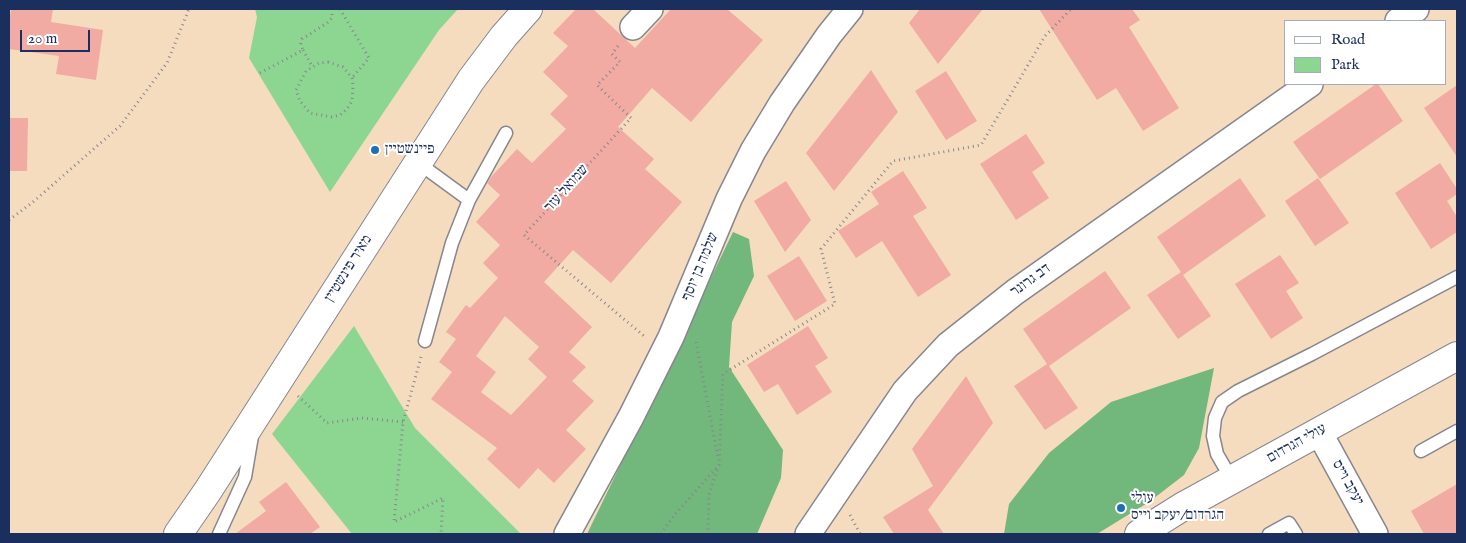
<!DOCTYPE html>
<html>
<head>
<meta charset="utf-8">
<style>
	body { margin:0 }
	#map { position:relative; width:1466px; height:543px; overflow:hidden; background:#f5dcbf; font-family:"IM FELL English",serif }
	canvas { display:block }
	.frame { position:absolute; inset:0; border:10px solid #1b2f5e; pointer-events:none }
	.legend { position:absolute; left:1284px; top:20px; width:162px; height:65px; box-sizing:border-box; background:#fff; border:1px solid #a4acbf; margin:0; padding:6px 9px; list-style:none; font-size:15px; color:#1b2f5e }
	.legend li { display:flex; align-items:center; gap:10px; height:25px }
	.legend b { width:25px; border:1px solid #a4acbf }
	.scale { position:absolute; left:20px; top:30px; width:70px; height:22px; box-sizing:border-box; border:2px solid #1b2f5e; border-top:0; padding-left:6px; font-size:15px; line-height:18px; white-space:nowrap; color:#1b2f5e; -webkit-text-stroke:4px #fff; paint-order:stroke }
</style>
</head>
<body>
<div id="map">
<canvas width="1466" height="543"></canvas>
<div class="frame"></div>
<ul class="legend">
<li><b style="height:6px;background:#fff"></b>Road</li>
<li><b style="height:14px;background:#8dd691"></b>Park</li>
</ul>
<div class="scale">20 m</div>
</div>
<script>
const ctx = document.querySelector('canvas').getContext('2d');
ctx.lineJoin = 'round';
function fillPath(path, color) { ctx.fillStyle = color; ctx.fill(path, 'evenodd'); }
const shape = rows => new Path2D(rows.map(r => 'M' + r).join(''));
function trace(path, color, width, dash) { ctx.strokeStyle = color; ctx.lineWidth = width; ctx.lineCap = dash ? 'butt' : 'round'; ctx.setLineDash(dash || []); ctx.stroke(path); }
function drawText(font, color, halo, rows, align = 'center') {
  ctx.font = font + ' "IM FELL English","Frank Ruhl Libre",serif'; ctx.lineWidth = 4; ctx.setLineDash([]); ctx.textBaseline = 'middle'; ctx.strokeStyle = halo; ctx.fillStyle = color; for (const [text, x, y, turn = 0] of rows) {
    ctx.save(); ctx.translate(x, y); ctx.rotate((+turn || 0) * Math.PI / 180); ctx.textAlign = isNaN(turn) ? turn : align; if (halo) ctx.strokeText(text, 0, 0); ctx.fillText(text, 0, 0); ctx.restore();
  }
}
fillPath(shape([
	[255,9,458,9,439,30,330,192,249,58,257,17],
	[354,326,415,428,521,534,352,534,272,434]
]), '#8dd691');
fillPath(shape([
	[733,232,749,239,754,276,732,322,729,367,783,450,781,478,757,534,587,534],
	[1214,368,1199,448,1184,475,1149,502,1097,534,1004,534,1009,504,1049,453,1111,402]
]), '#72b77b');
fillPath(shape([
	[11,9,53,9,51,22,103,30,96,80,56,74,59,56,9,49,9,25],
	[576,9,593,9,635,48,671,9,727,9,763,40,691,122,652,88,618,127,654,159,645,169,682,202,611,283,573,250,544,282,592,327,569,352,586,367,572,381,594,401,566,430,586,449,554,483,538,468,519,489,487,459,497,448,431,399,452,372,439,362,456,339,446,332,466,305,470,308,498,278,483,263,500,245,476,222,500,195,487,183,491,177,517,149,532,163,566,129,550,114,568,96,543,72,568,46,553,33],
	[505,316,539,347,528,359,547,377,511,415,481,392,496,372,476,356],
	[920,9,983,9,938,64,909,23],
	[1039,9,1132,9,1140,20,1129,27,1179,108,1143,131,1116,88,1097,100],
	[871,70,898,112,834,191,806,153],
	[946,71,977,121,946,140,915,91],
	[1376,84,1378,84,1403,121,1320,179,1293,142],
	[1457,85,1457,157,1424,108],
	[9,118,28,118,27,171,9,171],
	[1026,134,1045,163,1032,172,1049,198,1016,220,980,164],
	[1440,163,1457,189,1457,194,1447,201,1457,217,1457,232,1431,249,1395,193],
	[903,171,927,208,913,216,951,275,918,297,882,241,856,258,838,231,879,204,871,192],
	[1240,178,1266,216,1183,275,1157,237],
	[1318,178,1349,223,1315,246,1285,201],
	[786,181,811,220,785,252,754,201],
	[1280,255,1299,283,1286,291,1303,318,1271,339,1235,284],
	[799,256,827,301,795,321,767,276],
	[1105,271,1131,308,1049,366,1078,408,1045,430,1014,386,1047,364,1023,329],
	[1181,272,1211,316,1178,339,1147,295],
	[808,326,828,358,815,366,832,392,797,415,778,384,764,392,747,365],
	[966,376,993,423,928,510,944,534,894,534,883,517,933,486,912,449],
	[286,482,320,527,310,534,235,534,266,511,259,502],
	[1457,484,1457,534,1424,534,1411,511]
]), '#f1aba2');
const service = shape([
	[417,162,469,200],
	[425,341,452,243,469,200,506,133],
	[1421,451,1457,431],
	[1232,480,1217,454,1213,436,1215,418,1222,402,1238,391,1312,354,1457,277],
	[219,534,245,477,252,436],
	[1269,534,1289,523,1296,534]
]);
const minor = shape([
	[1398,21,1416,9],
	[633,27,650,9],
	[1319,432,1375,534],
	[567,534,631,417,671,337,729,199,753,151,782,103,829,35,850,9],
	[808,534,905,391,948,345,1015,292,1310,84]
]);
const tertiary = shape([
	[178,534,207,492,471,80,504,36,528,9],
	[1139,534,1182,507,1457,356]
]);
trace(service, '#88868e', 15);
trace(minor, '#88868e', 28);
trace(tertiary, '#88868e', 30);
trace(shape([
	[340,9,369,58,352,78],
	[618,46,612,54,620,62,597,85,631,118,524,235,644,336],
	[303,50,312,66],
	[328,62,343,67,352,78,353,86,352,101,347,109,340,115,332,117,310,113,300,101,296,90,306,71,319,63,328,62],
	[260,73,303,50,301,44,302,39,327,23,332,18,332,9],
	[9,220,33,202,120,126,167,63,189,9],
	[696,342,718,458],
	[421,357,403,422,394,522,443,498,441,534],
	[298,396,327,423,362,418,403,422],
	[850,515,860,534],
	[661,534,676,513,719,465,723,374,835,304,821,249,893,161,981,145,1045,36,1071,9],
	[710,534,708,530,709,495,718,467]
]), '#88868e', 3, [1, 4]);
trace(service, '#fff', 12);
trace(minor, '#fff', 25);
trace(tertiary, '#fff', 28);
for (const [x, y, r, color] of [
	[375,150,5,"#1f6fb2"],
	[1121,508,5,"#1f6fb2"]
]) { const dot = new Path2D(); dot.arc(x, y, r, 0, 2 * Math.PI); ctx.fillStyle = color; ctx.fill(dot); trace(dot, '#fff', 2); }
drawText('15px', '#1b2f5e', '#fff', [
	["פיינשטיין",385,150],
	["עולי",1131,499],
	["הגרדום/יעקב וייס",1131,516]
], 'left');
drawText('15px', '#1b2f5e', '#fff', [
	["שמואל עזר",567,189,-48],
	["שלמה בן יוסף",701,267,-67],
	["מאיר פינשטיין",349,269,-58],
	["דב גרונר",1031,281,-36],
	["עולי הגרדום",1297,444,-29],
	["יעקב וייס",1347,483,61]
]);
</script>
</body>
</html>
